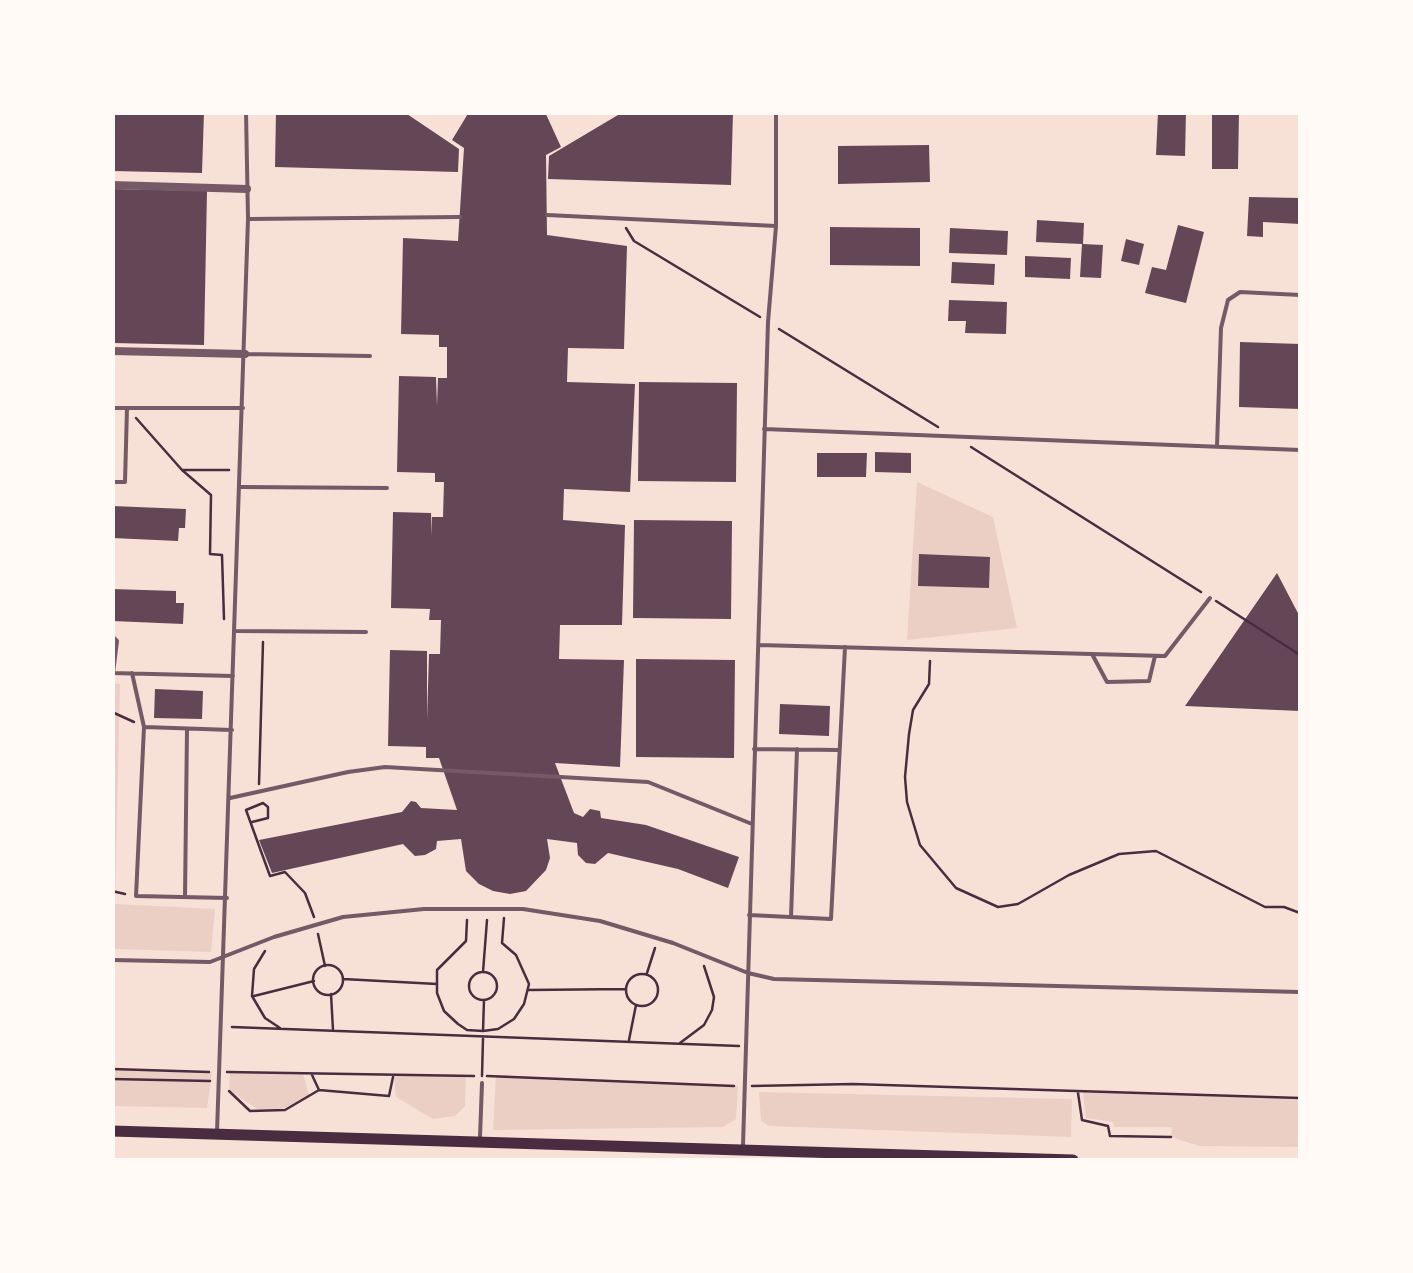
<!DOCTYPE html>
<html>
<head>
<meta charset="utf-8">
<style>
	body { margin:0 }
	#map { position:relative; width:1413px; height:1273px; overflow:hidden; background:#f7e1d7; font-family:Montserrat,sans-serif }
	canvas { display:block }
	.frame { position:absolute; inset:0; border:115px solid #fffaf5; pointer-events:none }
</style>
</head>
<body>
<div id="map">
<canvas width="1413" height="1273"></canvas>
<div class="frame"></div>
</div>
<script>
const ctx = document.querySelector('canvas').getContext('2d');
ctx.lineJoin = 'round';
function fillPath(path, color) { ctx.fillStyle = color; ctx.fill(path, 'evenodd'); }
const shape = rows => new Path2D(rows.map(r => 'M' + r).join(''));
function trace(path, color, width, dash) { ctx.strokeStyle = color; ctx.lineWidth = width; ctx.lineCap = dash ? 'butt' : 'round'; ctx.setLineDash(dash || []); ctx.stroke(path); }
fillPath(shape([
	[917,482,993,517,1017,628,907,640],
	[112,683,120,684,115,904,215,909,211,952,113,949],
	[113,1069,212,1072,207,1108,113,1106],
	[230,1072,303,1074,309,1095,281,1110,257,1109,229,1090],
	[394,1075,466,1076,465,1106,455,1116,433,1119,396,1097],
	[496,1075,738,1086,736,1119,723,1127,493,1130],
	[759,1092,1072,1099,1071,1137,769,1126,761,1121],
	[1083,1092,1300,1098,1300,1147,1199,1146,1171,1137,1172,1127,1114,1127,1113,1122,1086,1118]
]), '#ebcfc5');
fillPath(shape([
	[112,112,204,112,202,173,112,171],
	[276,112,404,112,459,149,458,172,275,167],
	[469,112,545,112,561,147,546,155,547,235,627,246,624,349,568,348,567,382,635,384,630,492,564,489,563,520,625,525,622,625,560,625,559,659,624,660,620,767,555,763,574,813,583,817,590,809,600,811,601,818,646,825,739,857,728,888,678,869,608,853,595,864,586,863,578,855,577,843,547,839,550,858,546,870,526,891,510,894,493,891,479,884,466,871,461,839,437,841,436,849,425,855,415,856,403,844,272,873,259,840,402,812,411,801,416,802,421,808,457,810,439,758,426,758,426,747,388,746,390,650,427,651,427,720,429,654,440,654,441,620,429,620,430,609,391,608,393,512,431,513,432,536,432,517,443,517,444,482,435,482,435,473,397,472,399,376,436,377,437,406,438,378,447,378,447,347,439,347,439,335,401,334,403,238,458,241,464,148,452,140],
	[623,112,733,112,731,185,548,179,549,156],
	[1158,112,1186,112,1185,156,1156,155],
	[1212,112,1239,112,1238,169,1212,169],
	[929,145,930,182,838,184,838,146],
	[112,189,207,191,204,345,112,343],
	[1249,197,1300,198,1300,224,1263,222,1263,237,1247,236],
	[1037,220,1084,223,1083,244,1103,245,1101,278,1080,277,1082,244,1036,242],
	[1178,225,1204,232,1186,303,1145,293,1152,267,1166,270],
	[830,227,920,228,920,266,830,265],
	[950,228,1008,231,1007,255,949,253],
	[1126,239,1144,244,1139,265,1121,261],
	[1025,256,1071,258,1070,279,1025,277],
	[952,262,995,264,994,285,951,283],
	[949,300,1007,302,1006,334,965,333,966,321,948,321],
	[1240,342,1300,344,1300,409,1239,407],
	[639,382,737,383,736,482,638,481],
	[875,452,911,453,911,473,875,472],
	[817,453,867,453,866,477,817,477],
	[112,506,186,509,185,528,179,528,178,541,112,538],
	[634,520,732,521,731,619,633,618],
	[919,554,990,557,989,588,918,586],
	[1277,573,1300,617,1300,711,1185,706],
	[112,589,176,591,176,603,184,603,183,624,112,621],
	[636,659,735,660,734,758,636,757],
	[155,689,203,691,202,719,154,718],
	[780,704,830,706,829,736,779,734]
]), '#644757');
trace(shape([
	[626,228,634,241,760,317],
	[779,329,938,427],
	[136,418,182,470,229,470],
	[971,447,1201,592],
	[182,470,211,495,210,554,222,555,224,619],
	[1216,601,1300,655],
	[930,661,929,684,913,710,909,734,905,777,907,802,920,845,956,888,998,907,1018,904,1069,875,1119,854,1156,851,1265,907,1284,907,1300,913],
	[112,712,134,722],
	[259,784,263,642],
	[252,822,268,818,268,807,263,803,246,810,270,876,285,872,305,893,314,917],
	[112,891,125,894],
	[467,920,466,941,437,970,437,993,444,1011,458,1024,467,1030,483,1031,498,1029,514,1019,524,1004,529,984,516,955,502,943,504,918],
	[318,934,325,966],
	[265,951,254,969,252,996,265,1018,280,1028],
	'313 980a15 15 0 1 1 30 0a15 15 0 1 1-30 0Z',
	[483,972,487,920],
	'469 986a14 14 0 1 1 28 0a14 14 0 1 1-28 0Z',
	[647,973,655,948],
	'626 990a16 16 0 1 1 32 0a16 16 0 1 1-32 0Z',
	[343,979,437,984],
	[529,990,626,989],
	[331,994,333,1030],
	[254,996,314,981],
	[232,1027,739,1046],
	[483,1031,484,1000],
	[629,1040,636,1005],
	[680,1043,704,1025,712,1010,714,997,704,966],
	[112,1069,209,1072],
	[227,1072,474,1076],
	[312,1075,319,1090,389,1096,393,1077],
	[482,1076,483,1039],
	[487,1076,734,1086],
	[112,1079,210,1081],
	[752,1086,853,1084,1300,1098],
	[229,1091,250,1111,285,1110,319,1090],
	[1078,1093,1082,1120,1108,1126,1110,1136,1171,1137]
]), '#4a2c40', 2.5);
trace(shape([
	[246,112,248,218],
	[776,112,776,226],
	[547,215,776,226,768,322,743,1145],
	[245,354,370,356],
	[112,408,243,408],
	[764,429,1300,450],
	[1217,446,1221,328,1228,300,1240,292,1300,295],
	[112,482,125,482,127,408],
	[241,487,387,488],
	[236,631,366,632],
	[112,636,117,641,113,673],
	[759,645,1165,656,1210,598],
	[1092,654,1107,682,1149,681,1155,656],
	[112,673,233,676],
	[132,673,144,727],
	[754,749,839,750],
	[230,798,348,772,385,767,648,782,752,824],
	[185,897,187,729],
	[227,898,136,896,144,727,232,730],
	[749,915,831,919,845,647],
	[791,917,797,749],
	[112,960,210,962,274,937,343,917,424,909,523,909,600,921,673,943,748,973,774,979,1300,992],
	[217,1132,248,219,460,217],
	[480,1137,482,1083]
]), '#755966', 4);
trace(shape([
	[112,185,247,189],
	[112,351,245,354]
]), '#755966', 8);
trace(shape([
	[112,1131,1073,1160]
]), '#4a2c40', 11);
</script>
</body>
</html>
